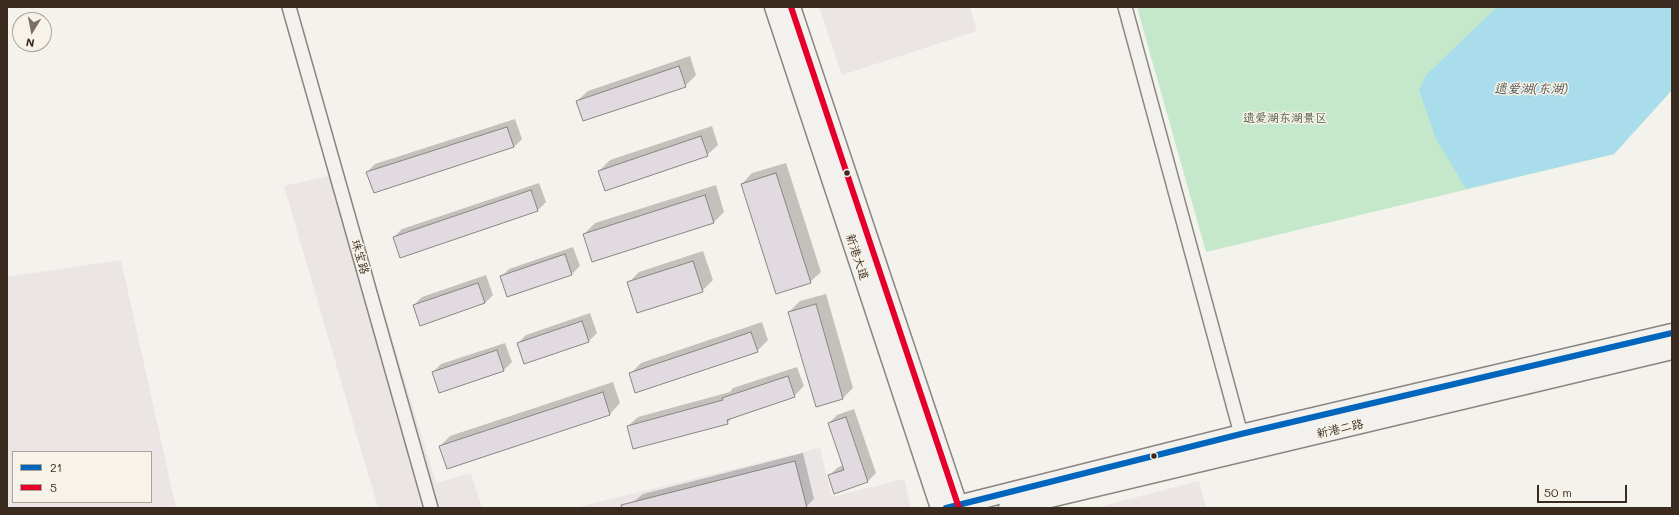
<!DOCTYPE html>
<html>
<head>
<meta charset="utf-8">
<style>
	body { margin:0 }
	#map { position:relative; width:1679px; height:515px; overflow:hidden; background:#f4f2ec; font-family:Mali,sans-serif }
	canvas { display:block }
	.frame { position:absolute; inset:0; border:8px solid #3b2a1e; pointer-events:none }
	.legend { position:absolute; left:12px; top:451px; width:140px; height:52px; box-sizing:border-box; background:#f7f3e8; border:1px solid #aca397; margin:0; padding:5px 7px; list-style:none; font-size:12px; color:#3b2a1e }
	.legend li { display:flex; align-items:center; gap:8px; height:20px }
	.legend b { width:20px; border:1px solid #aca397 }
	.north { position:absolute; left:12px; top:12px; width:40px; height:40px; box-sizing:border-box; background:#f7f3e8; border:1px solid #aca397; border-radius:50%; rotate:190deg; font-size:11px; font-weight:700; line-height:16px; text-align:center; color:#3b2a1e }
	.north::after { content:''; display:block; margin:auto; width:14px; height:18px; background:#7c7066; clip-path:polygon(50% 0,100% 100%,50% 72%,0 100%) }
	.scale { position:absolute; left:1537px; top:485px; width:90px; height:18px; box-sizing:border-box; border:2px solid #3b2a1e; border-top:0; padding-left:5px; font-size:12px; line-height:14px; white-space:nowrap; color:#3b2a1e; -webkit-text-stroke:3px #f7f3e8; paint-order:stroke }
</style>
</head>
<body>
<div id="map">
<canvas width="1679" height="515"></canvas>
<div class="frame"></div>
<ul class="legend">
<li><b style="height:5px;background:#0065bd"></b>21</li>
<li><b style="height:5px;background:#e4002b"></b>5</li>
</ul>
<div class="north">N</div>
<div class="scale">50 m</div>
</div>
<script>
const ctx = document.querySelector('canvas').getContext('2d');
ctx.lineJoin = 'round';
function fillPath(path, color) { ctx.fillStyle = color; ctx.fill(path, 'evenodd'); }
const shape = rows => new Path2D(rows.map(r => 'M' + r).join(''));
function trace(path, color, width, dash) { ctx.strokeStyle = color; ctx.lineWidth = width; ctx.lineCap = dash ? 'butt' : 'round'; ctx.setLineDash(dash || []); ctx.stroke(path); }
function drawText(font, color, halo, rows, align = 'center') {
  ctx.font = font + ' Mali,"LXGW WenKai TC",sans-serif'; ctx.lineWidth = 3; ctx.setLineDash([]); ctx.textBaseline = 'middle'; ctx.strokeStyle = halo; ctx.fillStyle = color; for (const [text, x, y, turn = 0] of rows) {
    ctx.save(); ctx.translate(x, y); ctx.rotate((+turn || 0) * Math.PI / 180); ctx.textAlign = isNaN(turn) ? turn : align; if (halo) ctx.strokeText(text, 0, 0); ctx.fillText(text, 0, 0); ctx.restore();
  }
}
fillPath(shape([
	[819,7,970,7,977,31,842,75],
	[342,173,436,483,471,473,482,508,378,508,284,186],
	[121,260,176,508,7,508,7,277],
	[13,452,151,452,151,502,13,502],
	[820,448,832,497,904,479,911,508,574,508],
	[1199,481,1206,508,1095,508]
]), '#ece5e6');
fillPath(shape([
	[1137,7,1672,7,1672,90,1614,154,1206,252]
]), '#c4e8c9');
fillPath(shape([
	[1497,7,1672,7,1672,90,1614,154,1466,189,1436,139,1419,90,1426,75]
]), '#aaddeb');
fillPath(shape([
	[690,56,696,75,685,86,577,101,588,91],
	[515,119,522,139,514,147,367,172,375,164],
	[712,126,718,145,707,155,599,171,610,160],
	[786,163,821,272,810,282,742,184,752,173],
	[539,183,546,202,538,210,394,237,402,229],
	[716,185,724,212,714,222,584,234,595,223],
	[573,247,580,266,572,274,501,277,509,269],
	[703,251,713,280,702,291,628,283,639,272],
	[486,275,493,295,485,303,414,305,422,297],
	[826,294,853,388,843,398,789,312,800,301],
	[590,313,597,333,589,341,525,362,518,343,526,335],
	[762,322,768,340,757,351,630,374,641,363],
	[505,343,512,362,504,370,433,372,441,364],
	[797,367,804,386,794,396,734,416,727,423,628,426,638,417,730,392,733,388],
	[613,382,620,403,610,414,447,468,440,446,450,436],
	[854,409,876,473,868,481,829,476,837,468,843,465,829,423,837,415],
	[803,453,814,499,806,507,626,508,643,494]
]), '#0003');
const building = shape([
	[679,66,686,87,583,121,576,101,679,66],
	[507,127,514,147,374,193,366,172,507,127],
	[701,136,708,156,605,191,598,171,701,136],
	[776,173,811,283,776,294,741,184,776,173],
	[531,190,538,211,400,258,393,237,531,190],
	[705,195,714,223,592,262,583,234,705,195],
	[565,254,572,275,507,297,500,276,565,254],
	[693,261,703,292,637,313,627,282,693,261],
	[478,283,485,303,420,326,413,305,478,283],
	[816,304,843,399,816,407,788,312,816,304],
	[582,321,589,342,524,364,517,343,582,321],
	[751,332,758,352,635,393,629,373,751,332],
	[497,350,504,371,439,393,432,372,497,350],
	[788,376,795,397,727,420,728,424,633,449,627,426,723,400,722,398,788,376],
	[603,392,610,415,447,469,439,446,603,392],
	[846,417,868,482,834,494,828,475,844,470,828,423,846,417],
	[795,461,807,508,622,508,621,505,795,461]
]);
fillPath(building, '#e1dbe1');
trace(building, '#898580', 1);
const minor = shape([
	[289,7,431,508],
	[1125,7,1241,434]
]);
const secondary = shape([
	[774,7,940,508],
	[791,7,959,508],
	[946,508,1241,434,1672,333],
	[1008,508,1672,350]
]);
trace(minor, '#898580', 16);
trace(secondary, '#898580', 21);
trace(minor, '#f2f1ed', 13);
trace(secondary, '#f2f1ed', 18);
trace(shape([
	[946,508,1241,434,1672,333]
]), '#0065bd', 6);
trace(shape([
	[791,7,959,508]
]), '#e4002b', 6);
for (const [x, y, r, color] of [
	[847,173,3.5,"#3b2a1e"],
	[1154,456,3.5,"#3b2a1e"]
]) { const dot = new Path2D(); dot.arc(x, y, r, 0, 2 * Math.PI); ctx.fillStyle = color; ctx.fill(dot); trace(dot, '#f7f3e8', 1.5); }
drawText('12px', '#535842', '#f7f3e8', [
	["遗爱湖东湖景区",1285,118]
]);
drawText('12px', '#3b2a1e', '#f7f3e8', [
	["珠宝路",360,257,74],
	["新港大道",857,257,72],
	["新港二路",1340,429,-13]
]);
drawText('italic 13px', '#4f5451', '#f7f3e8', [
	["遗爱湖(东湖)",1531,89]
]);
</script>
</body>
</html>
